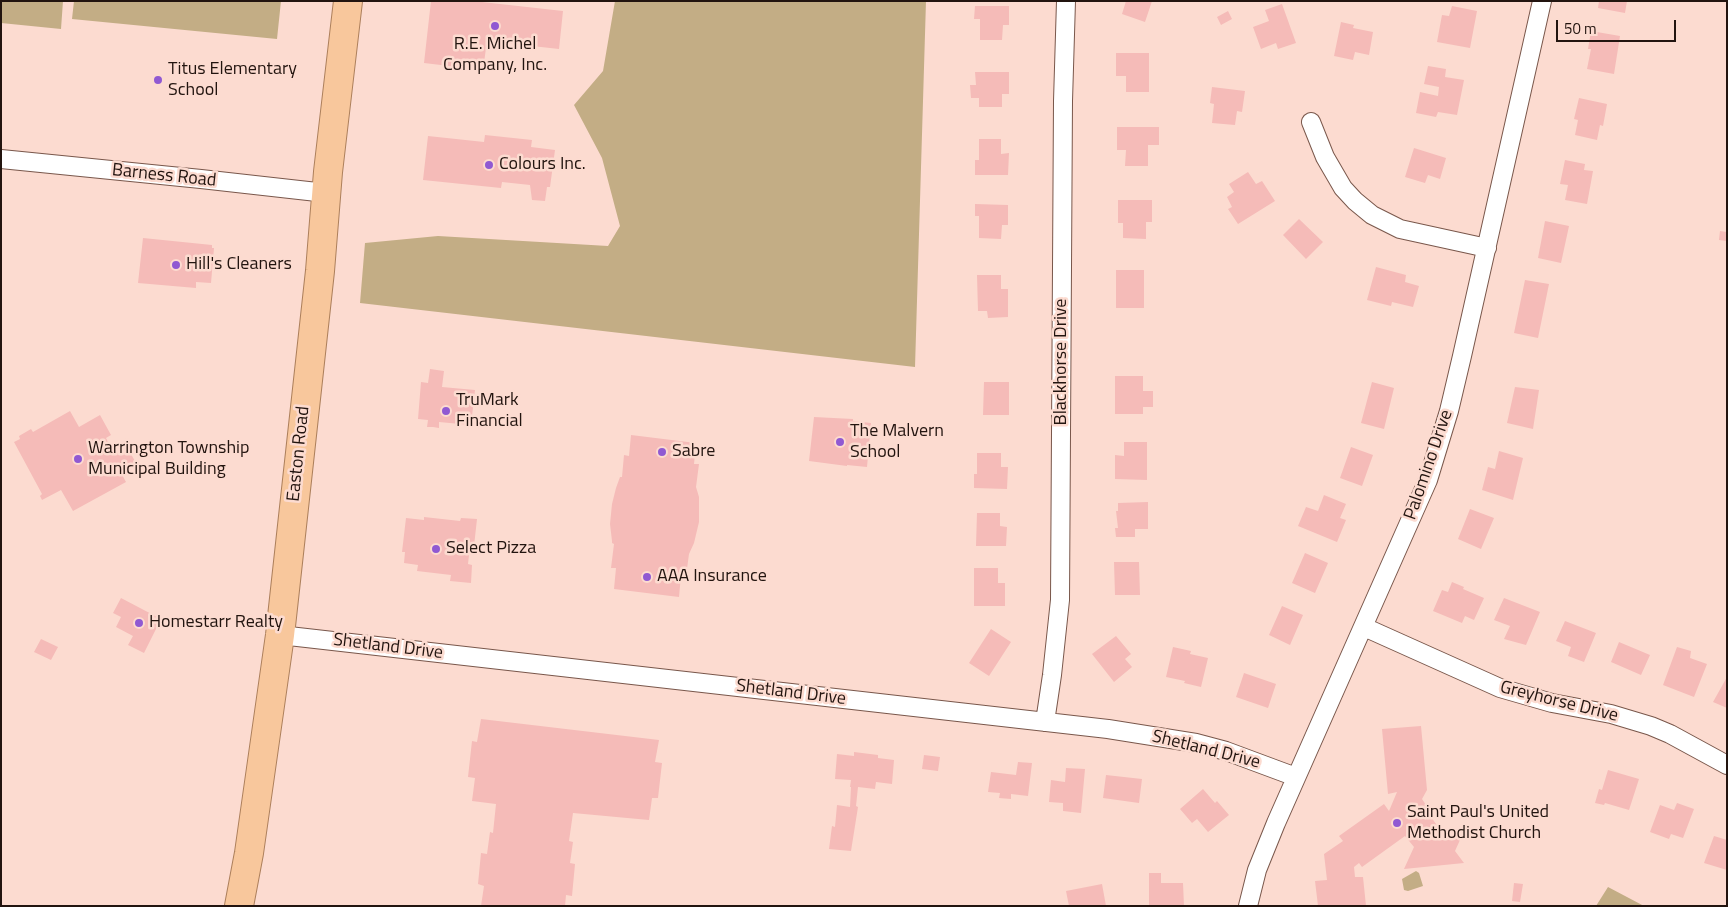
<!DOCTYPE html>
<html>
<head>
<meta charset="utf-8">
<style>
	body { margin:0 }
	#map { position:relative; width:1728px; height:907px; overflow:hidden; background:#fcdbd0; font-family:"Titillium Web",sans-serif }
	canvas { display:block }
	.frame { position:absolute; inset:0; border:2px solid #22140f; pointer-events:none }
	.scale { position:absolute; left:1556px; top:20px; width:120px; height:22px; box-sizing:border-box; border:2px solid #22140f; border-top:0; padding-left:6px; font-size:15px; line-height:18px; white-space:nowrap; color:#22140f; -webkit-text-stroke:4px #fcdbd0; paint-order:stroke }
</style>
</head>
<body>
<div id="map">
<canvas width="1728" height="907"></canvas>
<div class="frame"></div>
<div class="scale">50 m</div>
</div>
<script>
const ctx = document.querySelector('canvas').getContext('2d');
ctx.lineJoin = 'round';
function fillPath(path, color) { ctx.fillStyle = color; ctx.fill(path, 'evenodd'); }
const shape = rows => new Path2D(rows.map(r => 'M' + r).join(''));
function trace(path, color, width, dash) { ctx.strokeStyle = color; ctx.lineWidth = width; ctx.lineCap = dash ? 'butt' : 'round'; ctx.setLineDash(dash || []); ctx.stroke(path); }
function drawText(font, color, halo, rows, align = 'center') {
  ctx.font = font + ' "Titillium Web",sans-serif'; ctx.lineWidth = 5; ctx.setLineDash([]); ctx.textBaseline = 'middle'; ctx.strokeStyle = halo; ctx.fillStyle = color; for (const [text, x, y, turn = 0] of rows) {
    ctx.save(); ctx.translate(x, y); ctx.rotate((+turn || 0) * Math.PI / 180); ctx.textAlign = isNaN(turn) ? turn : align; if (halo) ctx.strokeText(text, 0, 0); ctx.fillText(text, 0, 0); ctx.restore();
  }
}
fillPath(shape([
	[1,1,63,1,61,29,1,23],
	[74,1,281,1,277,39,72,19],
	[615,1,926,1,915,367,360,303,365,243,438,236,608,246,620,226,602,158,574,105,603,71],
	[1416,871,1419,873,1423,886,1408,891,1404,890,1402,879],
	[1608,887,1644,906,1596,906]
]), '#c3ad85');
fillPath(shape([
	[431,1,473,1,563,11,559,49,487,41,483,70,424,63],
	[1126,1,1152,1,1145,22,1122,14],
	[1599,1,1627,1,1625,13,1598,8],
	[1282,4,1296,43,1278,49,1276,43,1261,49,1253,27,1269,21,1265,10],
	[975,6,1009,6,1009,25,1003,25,1002,40,980,40,980,19,974,19],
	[1452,6,1477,11,1470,48,1437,42,1442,15,1449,16],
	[1228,11,1232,19,1221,25,1217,17],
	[1341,22,1354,25,1353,28,1373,32,1369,55,1355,52,1353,60,1334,56],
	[1591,31,1620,36,1614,74,1587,69,1591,49,1588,49],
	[1116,53,1149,53,1149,92,1126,92,1126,76,1116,76],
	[1428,66,1446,69,1445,77,1464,80,1457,115,1438,112,1436,117,1416,113,1420,92,1438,96,1439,87,1424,84],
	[975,72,1009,72,1009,94,1002,94,1002,107,979,107,979,98,971,98,970,85,976,85],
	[1212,87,1245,91,1242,112,1237,111,1235,125,1212,123,1214,104,1210,103],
	[1579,98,1607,104,1603,126,1600,125,1597,140,1575,135,1578,120,1574,119],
	[1117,127,1159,127,1159,145,1148,145,1148,166,1125,166,1126,150,1117,150],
	[485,135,532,140,531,147,555,150,550,187,547,187,545,201,532,200,530,185,502,182,501,188,423,180,428,136,484,142],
	[979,139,1001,139,1001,154,1009,153,1008,175,975,175,975,160,979,160],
	[1414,148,1446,158,1440,179,1428,175,1425,183,1405,177],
	[1565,160,1585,164,1584,170,1593,171,1587,204,1565,200,1568,185,1560,184],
	[1248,172,1256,184,1262,181,1275,201,1238,224,1228,209,1232,207,1227,197,1234,192,1229,184],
	[1118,200,1152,200,1152,222,1146,222,1146,239,1123,238,1123,223,1118,223],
	[975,204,1008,205,1008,225,1002,225,1001,239,979,238,979,216,975,216],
	[1299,219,1323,242,1306,259,1283,235],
	[1545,221,1569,226,1561,263,1538,258],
	[1720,231,1727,232,1727,241,1719,240],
	[143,238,212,245,212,248,214,248,211,283,196,282,196,288,138,283],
	[1376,267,1406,275,1405,282,1419,286,1413,307,1392,302,1391,306,1367,300],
	[1116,270,1144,270,1144,308,1116,308],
	[977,275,1001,275,1001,289,1008,289,1008,317,988,318,987,311,978,311],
	[1525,280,1549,284,1538,338,1514,333],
	[430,369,444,371,442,387,475,390,471,425,439,422,439,428,433,427,427,427,428,420,418,419,421,382,428,383],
	[1115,376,1143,376,1143,391,1153,391,1153,407,1143,407,1143,414,1115,414],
	[984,382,1009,382,1009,415,983,415],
	[1372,382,1394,388,1384,429,1361,423],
	[1515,387,1539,390,1533,429,1507,423],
	[70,411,79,427,100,415,111,435,106,438,114,454,127,447,136,463,120,471,126,482,73,511,61,490,42,500,40,496,42,494,14,442,20,439,19,436,31,429,33,432],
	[814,417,853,419,853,421,871,423,867,467,847,465,847,466,809,461],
	[631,435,696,443,694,464,699,464,696,487,699,497,699,522,694,543,689,554,686,576,681,575,679,597,614,589,616,568,611,568,614,544,612,543,612,541,610,524,612,504,616,488,620,477,622,477,624,455,629,456],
	[1124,442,1147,442,1147,480,1115,479,1115,455,1124,456],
	[1351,447,1373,455,1362,486,1340,478],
	[1499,451,1523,458,1513,500,1482,490,1488,467,1495,469],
	[977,453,1001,453,1001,467,1008,467,1007,489,974,488,974,474,977,474],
	[1324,495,1346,504,1340,518,1346,520,1337,542,1298,526,1306,507,1318,511],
	[1148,502,1148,529,1135,529,1135,537,1116,537,1115,528,1118,528,1116,511,1118,511,1118,503],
	[1470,509,1494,518,1481,549,1458,539],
	[977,513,1000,513,1000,526,1007,527,1006,546,976,546],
	[424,517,460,521,461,518,477,519,474,546,470,546,468,564,472,565,471,583,450,581,451,575,417,571,418,565,404,563,405,552,402,552,406,518,424,520],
	[1305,553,1328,563,1315,593,1292,583],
	[1114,562,1139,562,1140,595,1115,595],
	[974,568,998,568,998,583,1005,583,1005,606,974,606],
	[1452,582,1464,587,1463,589,1484,598,1474,620,1465,616,1462,623,1433,611,1442,590,1448,592],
	[121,598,161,619,144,653,128,645,133,636,116,627,121,617,113,613],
	[1504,598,1540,612,1526,645,1504,639,1510,626,1494,620],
	[1282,606,1303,615,1290,645,1269,635],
	[1565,621,1596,633,1584,662,1568,656,1571,647,1556,641],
	[991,629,1011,642,989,676,969,663],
	[1116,636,1131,654,1125,659,1132,667,1114,682,1092,654],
	[41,639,58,647,51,660,34,652],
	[1619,642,1650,655,1641,675,1611,662],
	[1173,647,1191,651,1190,654,1208,658,1201,687,1184,683,1185,681,1166,677],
	[1677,647,1691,651,1690,658,1707,664,1694,697,1663,685],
	[1244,673,1276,684,1268,708,1236,697],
	[1727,677,1727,708,1713,702],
	[481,719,659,740,655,762,662,763,658,798,652,798,649,820,573,813,569,841,573,842,570,863,575,864,572,896,566,895,565,906,481,906,484,886,478,884,481,853,487,854,490,832,493,833,496,804,472,801,475,778,468,777,472,741,477,742],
	[1421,726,1427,790,1422,799,1430,811,1429,814,1443,834,1464,831,1455,851,1464,863,1404,869,1414,847,1405,836,1362,867,1359,863,1354,867,1355,877,1363,877,1366,906,1318,906,1315,881,1327,880,1324,854,1343,841,1339,836,1384,804,1389,811,1397,792,1388,794,1382,729],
	[854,752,878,755,878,758,894,760,892,784,876,782,875,789,858,787,856,806,858,807,851,851,829,849,832,826,835,827,837,805,850,807,851,787,850,787,851,780,835,779,837,754,854,756],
	[924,755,940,757,938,771,922,769],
	[1018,762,1032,763,1028,796,1011,794,1011,799,999,798,1000,793,988,792,991,772,1016,775],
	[1066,768,1085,769,1081,813,1063,811,1063,803,1049,802,1051,780,1065,782],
	[1608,770,1639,779,1629,810,1605,803,1604,805,1595,803,1599,789,1602,790],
	[1106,775,1142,779,1139,803,1103,798],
	[1203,789,1215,803,1217,801,1229,815,1208,832,1197,819,1192,823,1180,809],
	[1677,803,1694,809,1683,838,1671,834,1669,839,1650,832,1660,805,1674,810],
	[1714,836,1727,840,1727,870,1704,863],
	[1149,873,1161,873,1161,883,1183,883,1184,906,1149,906],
	[1514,883,1523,884,1520,902,1512,901],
	[1102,884,1106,906,1069,906,1066,891]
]), '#f5bbb8');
const minor = shape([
	[1311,122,1325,157,1343,188,1355,201,1372,215,1400,229,1487,248],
	[1,159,201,179,326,193],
	[1364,627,1500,688,1552,703,1611,714,1651,726,1670,734,1727,765],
	[280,635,1108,729,1196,743,1226,751,1296,777],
	[1045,722,1052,675,1060,600,1063,101,1066,1],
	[1248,906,1257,870,1276,823,1428,480,1449,411,1462,356,1542,1]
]);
const trunk = shape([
	[239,906,249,853,280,635,320,271,328,172,348,1]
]);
trace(minor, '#79574b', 20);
trace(trunk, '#ac7f5b', 30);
trace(minor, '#fff', 18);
trace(trunk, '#f8c79c', 28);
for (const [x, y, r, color] of [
	[495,26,5,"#9059d2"],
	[158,80,5,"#9059d2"],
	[489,165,5,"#9059d2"],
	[176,265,5,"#9059d2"],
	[446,411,5,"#9059d2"],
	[840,442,5,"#9059d2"],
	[662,452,5,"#9059d2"],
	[78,459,5,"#9059d2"],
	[436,549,5,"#9059d2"],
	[647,577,5,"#9059d2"],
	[139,623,5,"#9059d2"],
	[1397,823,5,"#9059d2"]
]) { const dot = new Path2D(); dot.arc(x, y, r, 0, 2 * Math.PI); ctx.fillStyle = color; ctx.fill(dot); trace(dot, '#fcdbd0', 2); }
drawText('18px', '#22140f', '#fcdbd0', [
	["R.E. Michel",495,45,"center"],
	["Company, Inc.",495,66,"center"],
	["Titus Elementary",168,70],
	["School",168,91],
	["Colours Inc.",499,165],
	["Hill's Cleaners",186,265],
	["TruMark",456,401],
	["Financial",456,422],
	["The Malvern",850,432],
	["School",850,453],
	["Warrington Township",88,449],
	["Municipal Building",88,470],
	["Sabre",672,452],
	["Select Pizza",446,549],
	["AAA Insurance",657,577],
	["Homestarr Realty",149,623],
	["Saint Paul's United",1407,813],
	["Methodist Church",1407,834]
], 'left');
drawText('18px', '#22140f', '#fcdbd0', [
	["Barness Road",164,176,6],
	["Blackhorse Drive",1062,362,-90],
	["Easton Road",299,454,-84],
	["Palomino Drive",1429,465,-71],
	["Shetland Drive",388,647,7],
	["Shetland Drive",791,693,7],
	["Greyhorse Drive",1559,702,14],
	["Shetland Drive",1206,750,14]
]);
</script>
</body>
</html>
